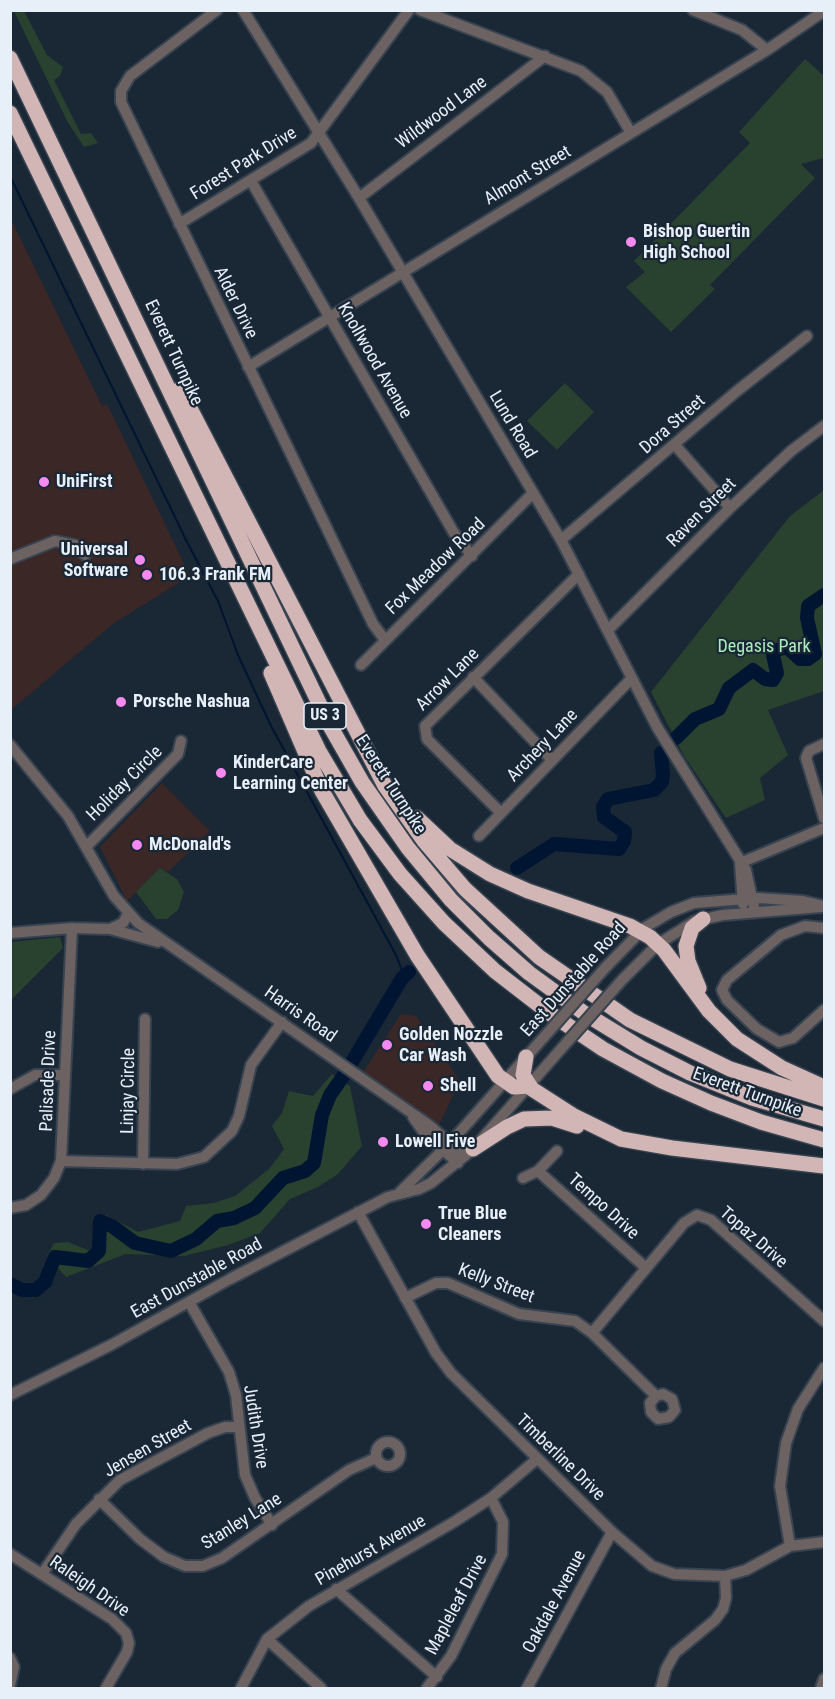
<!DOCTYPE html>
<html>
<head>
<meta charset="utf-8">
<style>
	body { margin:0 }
	#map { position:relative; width:835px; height:1699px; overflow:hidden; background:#1a2735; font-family:"Roboto Condensed",sans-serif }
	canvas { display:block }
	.frame { position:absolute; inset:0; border:12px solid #e7eff9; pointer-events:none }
</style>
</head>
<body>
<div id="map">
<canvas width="835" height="1699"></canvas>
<div class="frame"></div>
</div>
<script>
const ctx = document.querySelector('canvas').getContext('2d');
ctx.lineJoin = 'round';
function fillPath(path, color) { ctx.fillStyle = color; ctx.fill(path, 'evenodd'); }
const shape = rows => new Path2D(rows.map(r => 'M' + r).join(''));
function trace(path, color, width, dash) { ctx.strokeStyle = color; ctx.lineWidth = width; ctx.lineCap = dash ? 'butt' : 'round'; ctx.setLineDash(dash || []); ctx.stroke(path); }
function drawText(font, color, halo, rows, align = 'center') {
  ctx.font = font + ' "Roboto Condensed",sans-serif'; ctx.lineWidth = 4.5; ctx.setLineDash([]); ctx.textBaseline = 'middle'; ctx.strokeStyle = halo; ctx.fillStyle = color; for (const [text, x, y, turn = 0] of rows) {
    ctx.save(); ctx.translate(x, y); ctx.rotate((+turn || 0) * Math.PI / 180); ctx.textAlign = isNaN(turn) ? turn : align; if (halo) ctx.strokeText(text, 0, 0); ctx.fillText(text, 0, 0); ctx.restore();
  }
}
fillPath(shape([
	[10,217,102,406,107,404,190,576,114,623,11,710],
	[162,783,210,831,168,872,160,868,127,901,100,847],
	[401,1014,416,1016,460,1081,438,1127,362,1074]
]), '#3b2725');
fillPath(shape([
	[14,11,24,11,47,55,63,67,60,76,54,80,81,134,91,133,98,143,84,147,67,121],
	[805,59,824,76,824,158,801,164,815,178,710,285,715,289,671,332,626,287,645,272,634,261,750,143,739,132],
	[565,383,594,412,557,450,527,421],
	[824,490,824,691,768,710,788,755,760,778,765,800,726,818,684,756,651,692,790,516],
	[160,868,177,879,184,892,178,910,167,919,156,919,136,892],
	[60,937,63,948,11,1000,11,942],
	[332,1074,350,1086,362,1146,338,1174,318,1187,290,1199,260,1233,228,1245,184,1256,126,1254,66,1277,47,1256,54,1243,68,1242,88,1250,95,1248,93,1218,106,1215,138,1232,180,1221,186,1206,214,1203,235,1196,270,1168,284,1149,272,1126,282,1113,289,1091,313,1096]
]), '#29422f');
trace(shape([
	[10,176,187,542,218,601,238,655,271,726,396,955,404,976]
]), '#001532', 2);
trace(shape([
	[676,738,695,719,719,709,729,688,753,670,765,679,773,680,777,673,773,655,776,650,787,647,800,659,808,659,815,654,807,618,808,606,824,595],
	[517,868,554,844,619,849,624,841,625,832,604,817,603,807,608,799,654,790,662,782,663,775,661,753],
	[352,1062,402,978,409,972],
	[10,1284,22,1290,36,1290,45,1282,55,1257,88,1261,99,1251,100,1221,112,1226,135,1243,171,1251,196,1239,217,1221,234,1218,255,1208,283,1178,305,1171,314,1163,322,1115,330,1095,344,1075]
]), '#001532', 14);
const minor = shape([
	[217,10,130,76,121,91,121,102,373,624,385,640],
	[243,10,359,198,561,540,657,727,746,870,755,912],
	[420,10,581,71,607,92,631,133],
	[693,10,742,30,767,50],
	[251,181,454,533,472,556],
	[359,198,545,56],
	[179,224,311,143,409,10],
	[248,367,767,50,824,11],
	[675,445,730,508],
	[561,540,737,391,807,336],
	[10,559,55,541,75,545,85,555],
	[608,630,730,508,791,451,824,426],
	[361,665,533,493],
	[473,677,552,760],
	[824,744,809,751,806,758,824,818],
	[10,745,68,816,114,896,138,923,429,1125,465,1156],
	[501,813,427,739,425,726,579,574],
	[479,836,632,678],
	[87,846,178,754,181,741],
	[740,863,824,828],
	[740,863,743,904],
	[824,928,805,926,781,935,727,980,722,990,727,1000,757,1029,779,1042,793,1038,824,1010],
	[110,929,158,942],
	[10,933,72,928,110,929,123,923,128,914],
	[605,968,644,928,671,912,694,903,758,898,803,901,824,906],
	[622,980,658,944,695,921,723,915,821,907],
	[10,1089,35,1075,65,1075],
	[413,1117,425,1134,458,1163],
	[61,1161,177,1164,204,1157,232,1131,239,1116,251,1065,282,1022],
	[143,1164,145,1019],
	[538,1171,646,1268],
	[523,1178,538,1171,557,1151],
	[400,1192,450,1143,544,1037],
	[10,1208,26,1205,41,1195,54,1178,61,1161,72,928],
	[358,1212,436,1353,451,1373,612,1532,652,1566,674,1574,725,1576,746,1570,790,1546,824,1542],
	[405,1298,436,1283,448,1283,519,1314,575,1321,592,1333,656,1396,663,1394,672,1399,675,1410,669,1417,658,1419,651,1412,650,1403,656,1396],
	[189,1302,229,1372,236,1395,245,1475,255,1498,272,1525],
	[592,1333,684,1223,697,1215,711,1220,824,1321],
	[10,1395,111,1345,230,1279,388,1197,419,1189,431,1183,473,1149,561,1049],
	'376 1454a12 12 0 1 1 24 0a12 12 0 1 1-24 0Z',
	[99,1499,140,1539,164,1557,185,1566,203,1566,222,1558,349,1470,376,1458],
	[790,1546,780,1486,786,1443,798,1409,824,1368],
	[10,1554,112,1619,126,1633,129,1643,127,1652,106,1688],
	[42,1574,76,1524,120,1480,208,1433,225,1427,238,1427],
	[336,1589,437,1677],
	[267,1639,321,1688],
	[10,1658,14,1667,10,1685],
	[241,1688,267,1639,309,1606,454,1522,491,1498,537,1459],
	[427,1688,451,1656,502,1554,503,1522,491,1498],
	[527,1688,612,1532],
	[661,1688,666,1669,675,1653,715,1620,723,1609,726,1598,725,1576],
	[821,1688,824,1679]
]);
const highway = shape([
	[10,58,329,724,362,782,408,848,451,900,489,938,529,973,584,1013,641,1048,690,1073,752,1098,824,1119],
	[10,113,319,751,360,820,400,874,444,923,495,971,548,1012,603,1049,662,1081,711,1103,761,1122,824,1140],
	[180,389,385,786,424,841,465,889,539,957,630,1020,730,1069,824,1099],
	[271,673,322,791,417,955,498,1076,514,1087,529,1086],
	[417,818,450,849,490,874,528,891,630,926,650,937,664,950,709,1011,737,1039,782,1068,824,1087],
	[699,988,688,961,686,946,692,928,703,919],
	[526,1057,523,1075,532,1089,574,1116,621,1139,672,1148,824,1166],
	[473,1149,507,1127,524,1119,552,1118,577,1126]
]);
trace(minor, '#374350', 14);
trace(highway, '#374350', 18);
trace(minor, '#6d6262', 10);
trace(highway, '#d2b6b6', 15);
const minorBridge = shape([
	[544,1037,605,968],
	[561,1049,622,980]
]);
trace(minorBridge, '#374350', 14, []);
trace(minorBridge, '#6d6262', 10);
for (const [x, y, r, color] of [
	[631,242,6,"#f489f0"],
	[44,482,6,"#f489f0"],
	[140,560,6,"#f489f0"],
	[147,575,6,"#f489f0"],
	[121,702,6,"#f489f0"],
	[221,773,6,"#f489f0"],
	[137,845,6,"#f489f0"],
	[387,1045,6,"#f489f0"],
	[428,1086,6,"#f489f0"],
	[383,1142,6,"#f489f0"],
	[426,1224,6,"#f489f0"]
]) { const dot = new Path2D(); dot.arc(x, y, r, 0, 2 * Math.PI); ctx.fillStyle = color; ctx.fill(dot); trace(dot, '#1a2735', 2); }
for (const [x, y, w] of [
	[325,716,42]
]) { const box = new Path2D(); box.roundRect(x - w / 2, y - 13, w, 26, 4.5); ctx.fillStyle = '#1a2735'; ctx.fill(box); trace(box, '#e7eff9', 1.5); }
drawText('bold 16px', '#e7eff9', null, [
	["US 3",325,716]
]);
drawText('18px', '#e7eff9', '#1a2735', [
	["Wildwood Lane",442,113,-37],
	["Forest Park Drive",244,164,-32],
	["Almont Street",528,176,-31],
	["Alder Drive",235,303,64],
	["Everett Turnpike",173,353,65],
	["Knollwood Avenue",374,361,60],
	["Lund Road",512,425,59],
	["Dora Street",673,425,-41],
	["Raven Street",702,513,-45],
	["Fox Meadow Road",436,567,-44],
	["Arrow Lane",448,680,-45],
	["Archery Lane",543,746,-46],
	["Holiday Circle",125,784,-45],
	["Everett Turnpike",390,785,57],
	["East Dunstable Road",574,980,-48],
	["Harris Road",300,1015,35],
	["Palisade Drive",49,1081,-88],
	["Linjay Circle",129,1091,-89],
	["Everett Turnpike",747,1093,20],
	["Tempo Drive",603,1207,42],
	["Topaz Drive",753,1238,41],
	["East Dunstable Road",197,1279,-29],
	["Kelly Street",496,1284,21],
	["Judith Drive",255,1427,81],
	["Jensen Street",148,1449,-30],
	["Timberline Drive",560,1458,44],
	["Stanley Lane",242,1522,-32],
	["Pinehurst Avenue",371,1551,-30],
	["Raleigh Drive",89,1587,35],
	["Oakdale Avenue",555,1602,-62],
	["Mapleleaf Drive",457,1605,-62]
]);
drawText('bold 18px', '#e7eff9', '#1a2735', [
	["Bishop Guertin",643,232],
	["High School",643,253],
	["UniFirst",56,482],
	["Universal",128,550,"right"],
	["Software",128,571,"right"],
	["106.3 Frank FM",159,575],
	["Porsche Nashua",133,702],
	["KinderCare",233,763],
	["Learning Center",233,784],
	["McDonald's",149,845],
	["Golden Nozzle",399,1035],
	["Car Wash",399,1056],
	["Shell",440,1086],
	["Lowell Five",395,1142],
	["True Blue",438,1214],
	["Cleaners",438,1235]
], 'left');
drawText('18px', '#aaedba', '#1a2735', [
	["Degasis Park",764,647]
]);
</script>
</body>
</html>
